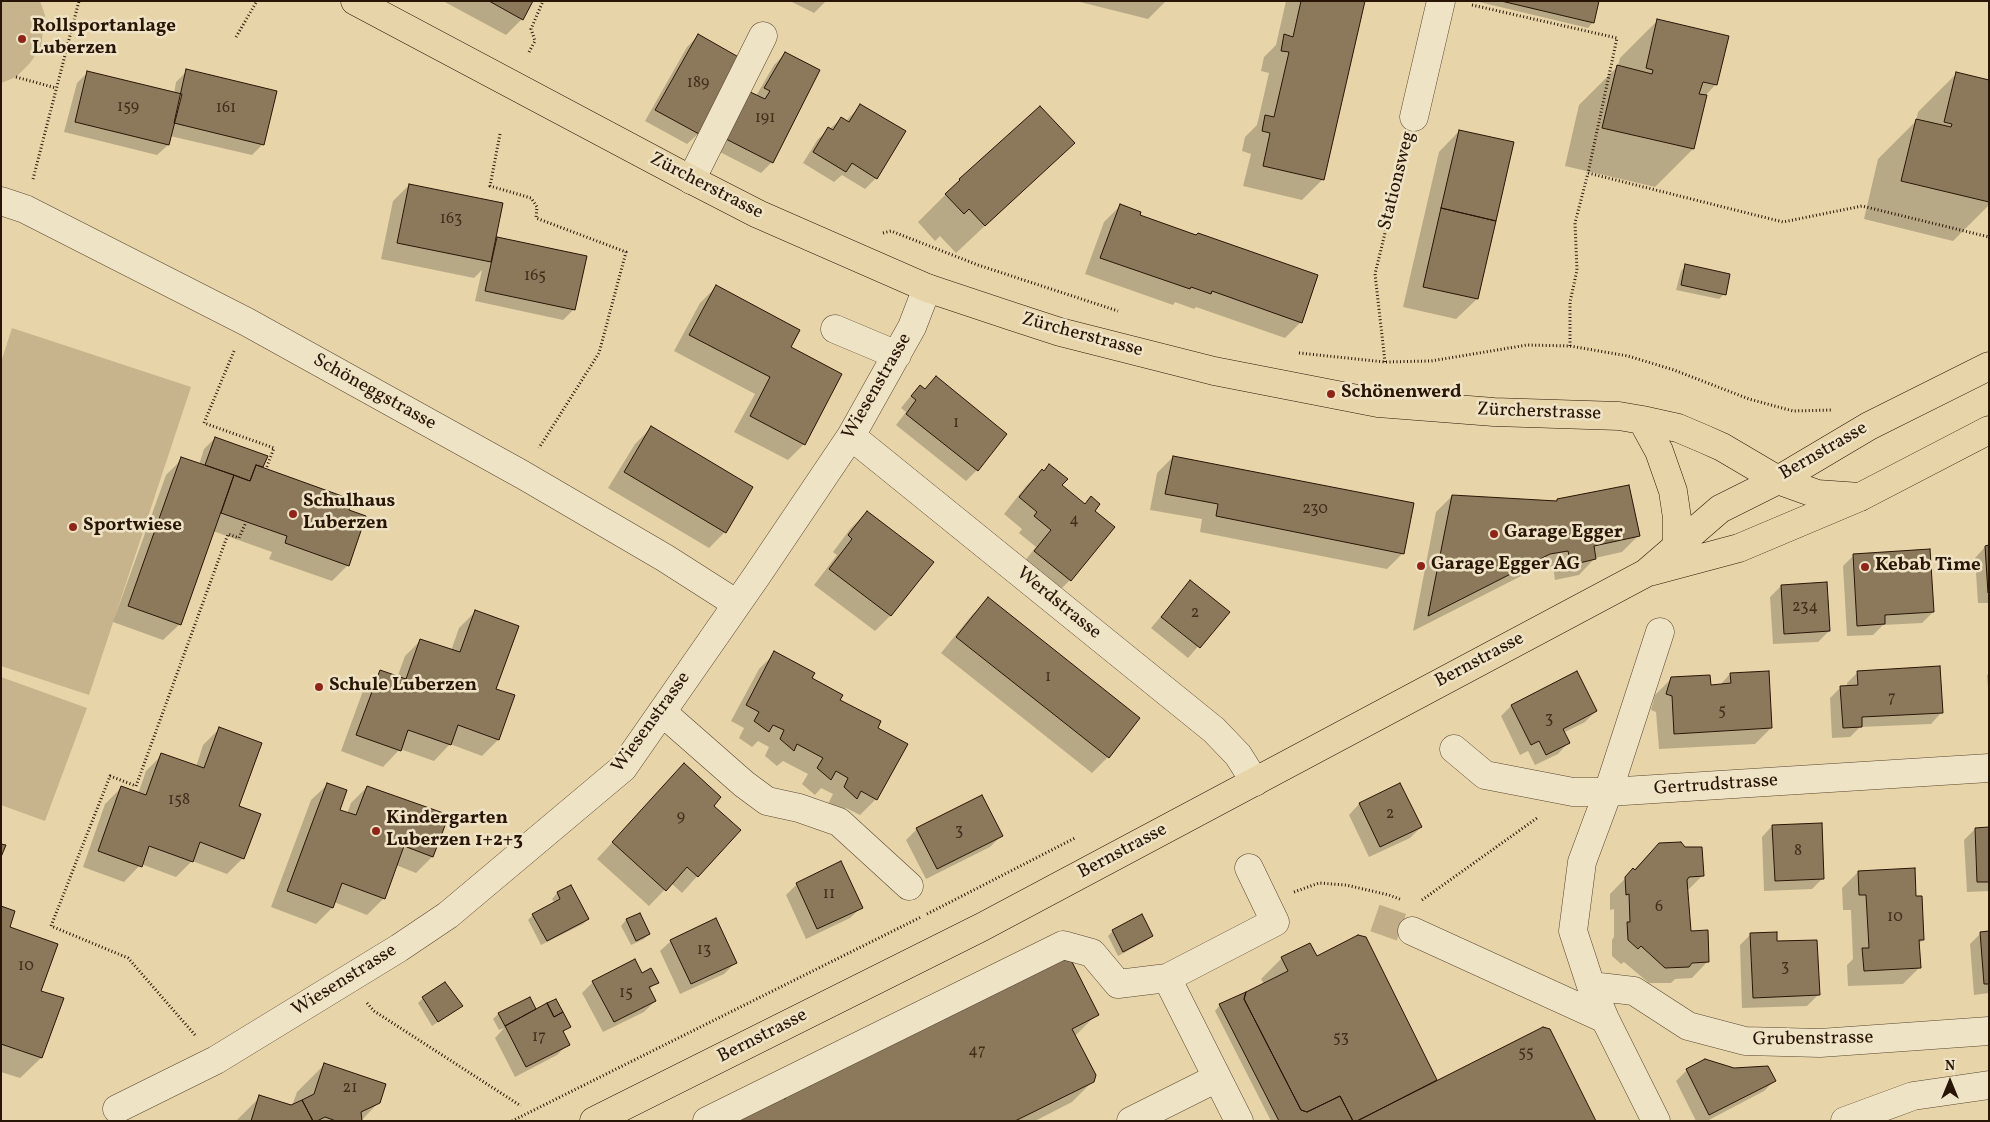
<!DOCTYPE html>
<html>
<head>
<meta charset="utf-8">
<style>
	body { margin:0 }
	#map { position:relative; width:1990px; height:1122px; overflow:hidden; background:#e7d4a8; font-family:Vollkorn,serif }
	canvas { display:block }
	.frame { position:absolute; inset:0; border:2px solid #291506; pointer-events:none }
	.north { position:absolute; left:1925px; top:1057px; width:50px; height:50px; -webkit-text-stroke:4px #efe3c6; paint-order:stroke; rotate:0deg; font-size:14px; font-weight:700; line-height:20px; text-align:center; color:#291506 }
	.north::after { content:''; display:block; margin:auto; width:18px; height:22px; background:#291506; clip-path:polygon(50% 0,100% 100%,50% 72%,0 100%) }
</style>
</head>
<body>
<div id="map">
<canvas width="1990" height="1122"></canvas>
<div class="frame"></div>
<div class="north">N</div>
</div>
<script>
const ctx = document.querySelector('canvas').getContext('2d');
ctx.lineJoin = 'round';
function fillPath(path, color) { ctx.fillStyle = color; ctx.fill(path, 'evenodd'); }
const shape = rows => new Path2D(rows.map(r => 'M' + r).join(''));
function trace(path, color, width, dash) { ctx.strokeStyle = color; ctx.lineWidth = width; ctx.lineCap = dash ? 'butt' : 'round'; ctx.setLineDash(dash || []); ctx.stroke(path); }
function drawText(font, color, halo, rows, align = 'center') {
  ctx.font = font + ' Vollkorn,serif'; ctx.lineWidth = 5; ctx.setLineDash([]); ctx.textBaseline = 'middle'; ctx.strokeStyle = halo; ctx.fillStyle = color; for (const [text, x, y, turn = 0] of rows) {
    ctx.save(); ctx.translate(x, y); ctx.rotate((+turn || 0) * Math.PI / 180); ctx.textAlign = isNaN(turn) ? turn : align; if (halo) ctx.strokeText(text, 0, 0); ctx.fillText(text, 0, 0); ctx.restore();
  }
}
fillPath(shape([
	[1,1,40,1,45,15,41,47,30,63,16,77,1,83],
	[12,328,191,387,89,695,1,666,1,362],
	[1,677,87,708,45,821,1,805]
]), '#c7b48c');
fillPath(shape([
	[443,1,531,1,522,19,506,35],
	[790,1,826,1,814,13],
	[1076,1,1166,1,1148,19],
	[1286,1,1364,1,1322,180,1302,200,1243,186,1251,154,1242,151,1245,137,1257,125,1269,73,1261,71,1264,57,1276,45],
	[1475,1,1598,1,1593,22,1588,28],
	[1658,20,1716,84,1706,95,1693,149,1655,187,1565,166,1579,105,1618,66,1620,58],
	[698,36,740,59,698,134,687,144,645,121,687,47],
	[785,54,772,162,761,173,714,149,756,96,774,65],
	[187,71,263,144,252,155,170,136,168,145,157,155,64,132,77,83,87,73,174,94,176,82],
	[1956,74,1989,81,1989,205,1953,241,1864,219,1878,159,1916,121,1918,112],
	[860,106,876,178,865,189,842,175,834,182,803,163,818,139,841,119,846,121],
	[1459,131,1477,299,1456,319,1403,307,1439,152],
	[1073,143,956,253,940,236,935,241,918,222,960,180],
	[409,185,494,241,497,238,574,309,563,320,475,301,482,270,474,278,381,259,393,201],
	[1120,206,1139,216,1301,322,1285,338,1196,307,1194,309,1175,302,1173,305,1085,274,1104,222],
	[1686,266,1724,294,1719,299,1676,290,1681,271],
	[716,287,790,348,804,444,788,460,734,432,755,394,674,351,700,303],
	[936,378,977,470,966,481,896,425,906,412,901,408,909,398,920,387,924,390],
	[651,428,725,532,709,548,608,488,635,444],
	[215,438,266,457,262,467,347,511,348,565,332,581,269,559,272,552,213,531,180,624,163,640,113,622,166,475,182,459,199,465,204,449],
	[1173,457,1403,553,1387,569,1200,532,1202,519,1150,510,1157,473],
	[1042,470,1084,505,1091,498,1093,511,1070,580,1054,596,1019,568,1036,547,1019,533,1022,529,1004,514,1026,486],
	[1452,496,1556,502,1558,500,1638,536,1622,552,1595,558,1579,575,1555,580,1553,566,1533,570,1413,631,1436,512],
	[867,512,891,615,875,631,814,585,837,555,833,552,851,528],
	[1985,547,1989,547,1989,603,1978,603,1975,558],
	[1854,555,1933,612,1922,623,1883,625,1873,635,1847,636,1843,566],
	[1190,582,1228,612,1188,658,1151,628],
	[1826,584,1829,631,1818,642,1773,644,1770,597,1781,586],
	[988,599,1138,719,1108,757,1092,773,941,653,972,615],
	[475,612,494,689,498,740,482,756,450,744,434,761,400,749,383,767,341,751,364,688,380,672,397,678,405,656,421,640,451,651,459,628],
	[775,653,876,728,876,799,860,815,846,808,840,814,828,804,833,794,821,788,815,795,802,784,808,774,783,761,777,766,765,756,769,747,758,741,752,747,739,738,744,728,731,721,759,669],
	[1858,672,1941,713,1931,724,1860,727,1850,737,1832,738,1830,698,1841,687,1847,687,1847,683],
	[1730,674,1771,728,1755,744,1659,749,1656,712,1651,710,1655,695,1672,678,1710,686,1720,685],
	[1989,674,1989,700,1987,675],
	[1511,706,1596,711,1585,722,1563,733,1568,743,1558,754,1535,765,1528,751,1520,755,1501,716],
	[220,728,238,807,243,858,227,874,192,861,176,877,141,864,124,882,83,867,105,804,121,788,138,794,146,771,162,755,196,767,203,745],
	[684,764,712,806,739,830,682,893,671,883,649,906,597,859],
	[328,784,338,810,347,814,351,803,367,787,432,857,416,873,396,865,383,899,367,915,334,902,332,908,316,924,271,907,311,800],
	[1400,784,1421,827,1410,838,1369,857,1349,815,1359,804],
	[1772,826,1823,878,1812,889,1764,891,1762,837],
	[1989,828,1989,891,1967,892,1964,840,1975,829],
	[917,829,1001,836,990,847,926,879,906,840],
	[1659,844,1702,876,1686,892,1690,932,1708,961,1692,978,1675,979,1671,983,1649,983,1624,962,1621,964,1612,956,1612,940,1614,937,1614,909,1610,910,1610,894],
	[1858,872,1915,898,1923,940,1918,944,1919,968,1903,984,1848,986,1847,965,1853,959,1851,910,1843,910,1842,888],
	[797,884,861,908,850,918,806,939,786,895],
	[571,887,588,919,583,924,541,945,528,920,533,915,555,904,552,899,557,893],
	[1,908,8,928,40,991,62,999,41,1058,20,1078,1,1072],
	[639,914,649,934,644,939,631,945,621,926,626,920],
	[1113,931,1151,936,1146,941,1118,956,1108,936],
	[1981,933,1989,933,1989,993,1974,995,1970,944],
	[1751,934,1776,943,1818,995,1807,1006,1742,1008,1740,945],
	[1365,938,1437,1082,1595,1121,1271,1121,1215,1011,1220,1005,1264,984,1261,979,1282,958,1316,957],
	[671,941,735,963,724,974,680,994,660,951],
	[641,975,657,982,649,990,655,1001,644,1012,603,1032,582,993,593,982],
	[423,998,461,1006,432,1026,418,1003],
	[529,999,534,1009,530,1013,569,1027,562,1033,568,1044,557,1055,515,1077,495,1038,504,1028,499,1030,493,1019,498,1014],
	[1097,1014,1075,1036,1093,1081,1072,1102,1035,1121,735,1121,808,1087,814,1081],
	[325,1064,379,1102,361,1121,236,1121,260,1097,292,1106,297,1092],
	[1687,1070,1774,1081,1764,1091,1707,1121,1696,1121,1676,1081]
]), '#0003');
const building = shape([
	[489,1,533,1,523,20,489,1],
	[1301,1,1365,1,1324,180,1263,166,1270,133,1262,131,1265,115,1274,117,1289,52,1281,51,1284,34,1293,37,1301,1],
	[1501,1,1599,1,1594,23,1501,1],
	[1657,19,1729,36,1717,85,1703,82,1699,94,1707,95,1694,149,1602,128,1617,65,1652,74,1653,70,1646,68,1657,19],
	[698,34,742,59,699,134,655,110,698,34],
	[785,52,820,70,773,163,724,138,748,91,765,99,770,91,764,88,785,52],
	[186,69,277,91,264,145,174,123,186,69],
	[87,71,182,94,169,145,75,122,87,71],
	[1956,72,1989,80,1989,202,1901,181,1916,119,1951,127,1952,124,1944,122,1956,72],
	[860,104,906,131,877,179,852,163,846,172,813,152,828,127,833,130,841,117,849,122,860,104],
	[1040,106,1075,143,985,226,969,209,964,214,945,194,960,180,959,179,1040,106],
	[1459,130,1514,142,1496,221,1441,208,1459,130],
	[409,184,503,203,491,262,397,243,409,184],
	[1120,204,1141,212,1140,215,1196,235,1198,233,1318,275,1302,323,1212,291,1211,294,1191,287,1190,289,1100,258,1120,204],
	[1441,208,1496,221,1478,299,1423,287,1441,208],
	[497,237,587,256,575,310,485,291,497,237],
	[1685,264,1730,274,1726,295,1681,285,1685,264],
	[716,285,800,330,791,347,842,374,805,445,750,416,770,377,689,335,716,285],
	[936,376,1007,434,978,471,906,414,916,400,911,396,920,385,925,389,936,376],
	[651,426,753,487,726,533,624,472,651,426],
	[215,437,268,456,263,467,256,465,250,481,205,465,215,437],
	[1173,456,1414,503,1404,554,1216,516,1218,504,1165,494,1173,456],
	[181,457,234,475,181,625,128,606,181,457],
	[1049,464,1068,479,1062,485,1085,504,1091,496,1100,504,1095,511,1115,527,1071,581,1034,551,1051,530,1034,516,1037,512,1019,497,1042,469,1044,471,1049,464],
	[256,465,353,500,349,510,366,516,349,566,285,543,287,536,221,513,234,475,250,481,256,465],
	[1629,485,1640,536,1594,546,1596,559,1571,565,1568,551,1550,554,1428,616,1452,495,1557,501,1557,499,1629,485],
	[867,511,934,562,891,616,829,569,852,539,848,535,867,511],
	[1989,545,1989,593,1988,593,1985,546,1989,545],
	[1930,549,1934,612,1885,615,1885,624,1857,626,1853,554,1930,549],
	[1190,580,1230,612,1200,648,1161,617,1190,580],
	[1827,582,1830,631,1784,634,1781,585,1827,582],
	[988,597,1140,718,1109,758,956,637,988,597],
	[475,610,519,626,496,689,515,695,499,740,458,725,451,745,408,730,401,751,356,735,380,670,406,679,420,639,460,652,475,610],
	[774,651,815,673,812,678,843,695,840,700,881,721,878,728,908,744,877,800,861,791,857,799,844,787,848,778,836,771,831,780,817,768,823,758,797,744,794,751,780,739,784,730,773,725,769,732,754,721,759,712,746,705,774,651],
	[1940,666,1943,713,1862,717,1862,727,1843,728,1840,686,1858,685,1857,671,1940,666],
	[1577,671,1597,711,1563,729,1570,743,1546,755,1539,741,1531,745,1511,705,1577,671],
	[1769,671,1772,728,1674,734,1672,696,1666,694,1671,677,1710,675,1711,685,1731,683,1730,673,1769,671],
	[219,727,262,743,239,806,261,814,244,859,200,842,193,862,149,846,142,867,98,851,121,786,146,795,161,753,204,768,219,727],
	[684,763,721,797,714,806,741,830,698,877,687,867,666,891,612,842,684,763],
	[327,783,347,790,340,810,356,815,367,786,449,815,433,857,404,846,385,899,342,883,333,908,287,891,327,783],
	[1400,783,1422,827,1380,847,1359,803,1400,783],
	[982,795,1003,836,937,869,916,828,982,795],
	[1822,823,1824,879,1775,881,1772,825,1822,823],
	[1989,827,1989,882,1977,882,1975,828,1989,827],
	[1681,842,1685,847,1702,847,1704,876,1689,877,1687,880,1691,931,1708,930,1709,962,1692,963,1689,967,1665,968,1641,946,1638,949,1628,940,1627,922,1630,922,1629,894,1626,895,1625,877,1633,868,1635,870,1659,843,1681,842],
	[1,844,6,845,1,857,1,844],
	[841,861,863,908,817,929,796,883,841,861],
	[1915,868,1916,896,1922,896,1924,940,1919,940,1921,968,1864,971,1862,948,1869,948,1866,895,1859,895,1858,871,1915,868],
	[571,885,589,919,547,941,532,914,560,899,557,892,571,885],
	[1,906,15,911,10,927,58,944,41,991,64,998,42,1058,1,1044,1,906],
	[640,913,650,934,636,941,626,919,640,913],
	[1142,914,1153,936,1123,952,1112,930,1142,914],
	[716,918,737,963,691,984,670,940,716,918],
	[1989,931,1989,984,1984,984,1980,932,1989,931],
	[1777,932,1777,941,1817,940,1820,995,1753,998,1750,933,1777,932],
	[1358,935,1366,937,1437,1080,1357,1121,1353,1121,1340,1096,1307,1112,1301,1110,1244,999,1246,992,1288,971,1281,957,1310,943,1317,956,1358,935],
	[635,959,642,973,651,968,659,983,649,987,656,1001,614,1022,592,981,635,959],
	[1062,959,1072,962,1099,1015,1072,1029,1096,1075,1094,1082,1015,1121,733,1121,779,1097,785,1099,789,1087,798,1083,810,1086,813,1080,1062,959],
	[445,982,463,1006,438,1022,422,997,445,982],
	[1246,992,1244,999,1301,1110,1307,1112,1340,1096,1353,1121,1279,1121,1219,1004,1246,992],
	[530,997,536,1009,505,1026,498,1013,530,997],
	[556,999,563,1012,554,1017,547,1003,556,999],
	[547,1003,554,1017,563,1012,571,1027,563,1031,570,1045,526,1067,505,1026,547,1003],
	[1543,1027,1550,1029,1596,1121,1357,1121,1543,1027],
	[1705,1059,1734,1068,1768,1066,1776,1081,1709,1115,1686,1069,1705,1059],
	[324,1063,386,1084,380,1103,361,1112,362,1121,336,1121,325,1117,317,1121,313,1121,302,1100,314,1094,324,1063],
	[259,1095,291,1105,302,1100,313,1121,251,1121,259,1095]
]);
fillPath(building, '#8c785a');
trace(building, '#291506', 1);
trace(shape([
	[1375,918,1412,931]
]), '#c1ae88', 28, [28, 14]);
const minor = shape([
	[1414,117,1441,1],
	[691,180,763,36],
	[1,201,25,209,247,322,523,475,665,558,737,604],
	[835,329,897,355],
	[851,436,1214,730,1238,755,1255,782],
	[662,712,744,784,767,801,799,808,839,822,909,886],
	[1454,749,1485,775,1573,792,1608,792,1989,768],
	[1412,931,1605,1019],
	[1591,986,1634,991,1688,1026,1745,1041,1820,1043,1989,1031],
	[117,1109,216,1060,399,948,448,915,623,768,758,574,851,436,912,327,927,288],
	[707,1121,1063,945,1092,953,1118,984,1167,978],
	[1131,1121,1217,1078],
	[1239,1121,1167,978,1275,922,1249,868],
	[1656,1121,1605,1019,1591,986,1573,931,1582,862,1608,792,1660,632],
	[1845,1121,1913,1096,1989,1085]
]);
const major = shape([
	[355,1,686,177,758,214,927,288,1011,316,1060,332,1214,371,1378,403,1494,412,1619,416,1642,420,1678,428,1704,439,1722,447,1778,480,1817,494,1860,497],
	[1642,420,1659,451,1673,491,1677,518,1677,547],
	[1653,571,1739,548,1860,497,1989,430],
	[594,1121,982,927,1646,573,1720,509,1778,480,1869,426,1989,366]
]);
trace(minor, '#58452e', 29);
trace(major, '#291506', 29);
trace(shape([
	[1472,5,1617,38,1588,173,1783,222,1862,206,1989,237],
	[236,37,257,1],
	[529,52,535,41,531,29,543,1],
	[16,77,56,88],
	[500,134,490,186,531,198,537,207,536,218,626,252,599,353,539,448],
	[33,179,79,1],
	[883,233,891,231,978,265,1118,311],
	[1570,346,1570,302,1577,270,1575,223,1588,173],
	[234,351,204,423,274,448,266,469],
	[1299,353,1385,362,1431,361,1527,345,1570,346,1628,356,1674,370,1749,399,1793,411,1831,410],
	[1385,362,1375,274,1406,147],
	[1294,892,1319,883,1346,885,1389,895,1402,900],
	[1422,900,1537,818],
	[927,914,1075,838],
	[367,1003,374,1011,521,1106],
	[195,1035,128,958,51,926,110,776,136,786,228,534,239,538,246,522],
	[512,1121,921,917]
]), '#291506', 3, [1, 2.5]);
trace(minor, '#efe3c6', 28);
trace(major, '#e7d4a8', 28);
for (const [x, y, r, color] of [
	[22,39,5,"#8f2418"],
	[1331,394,5,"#8f2418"],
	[293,514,5,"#8f2418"],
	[73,527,5,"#8f2418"],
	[1494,534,5,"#8f2418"],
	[1421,566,5,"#8f2418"],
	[1865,567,5,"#8f2418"],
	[319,687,5,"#8f2418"],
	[376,831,5,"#8f2418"]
]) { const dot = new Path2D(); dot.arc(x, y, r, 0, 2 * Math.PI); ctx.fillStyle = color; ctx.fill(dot); trace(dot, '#efe3c6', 2); }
drawText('16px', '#422e1b', null, [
	["189",698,84],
	["159",128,108],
	["161",226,109],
	["191",765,119],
	["163",451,220],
	["165",535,277],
	["1",956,424],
	["230",1315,510],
	["4",1074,521],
	["234",1805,608],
	["2",1195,614],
	["1",1048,678],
	["7",1892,699],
	["5",1722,712],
	["3",1549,720],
	["158",179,801],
	["2",1390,815],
	["9",681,818],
	["3",959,832],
	["8",1798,852],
	["11",829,895],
	["6",1659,908],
	["10",1895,918],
	["13",704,951],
	["10",26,967],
	["3",1785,968],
	["15",626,994],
	["17",539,1038],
	["53",1341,1039],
	["47",977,1052],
	["55",1526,1054],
	["21",350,1089]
]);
drawText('bold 19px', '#291506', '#efe3c6', [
	["Rollsportanlage",32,28],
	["Luberzen",32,50],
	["Schönenwerd",1341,394],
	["Schulhaus",303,503],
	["Luberzen",303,525],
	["Sportwiese",83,527],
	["Garage Egger",1504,534],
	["Garage Egger AG",1431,566],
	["Kebab Time",1875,567],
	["Schule Luberzen",329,687],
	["Kindergarten",386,820],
	["Luberzen 1+2+3",386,842]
], 'left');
drawText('19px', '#291506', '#efe3c6', [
	["Stationsweg",1398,181,-76],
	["Zürcherstrasse",706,187,27],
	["Zürcherstrasse",1082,336,15],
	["Wiesenstrasse",878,387,-60],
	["Schöneggstrasse",374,393,29],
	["Zürcherstrasse",1539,413,2],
	["Bernstrasse",1824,452,-30],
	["Werdstrasse",1058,604,39],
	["Bernstrasse",1480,661,-28],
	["Wiesenstrasse",652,723,-54],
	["Gertrudstrasse",1716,786,-4],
	["Bernstrasse",1123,852,-28],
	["Wiesenstrasse",345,981,-32],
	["Bernstrasse",763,1037,-27],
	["Grubenstrasse",1813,1040,-1]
]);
</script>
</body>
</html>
